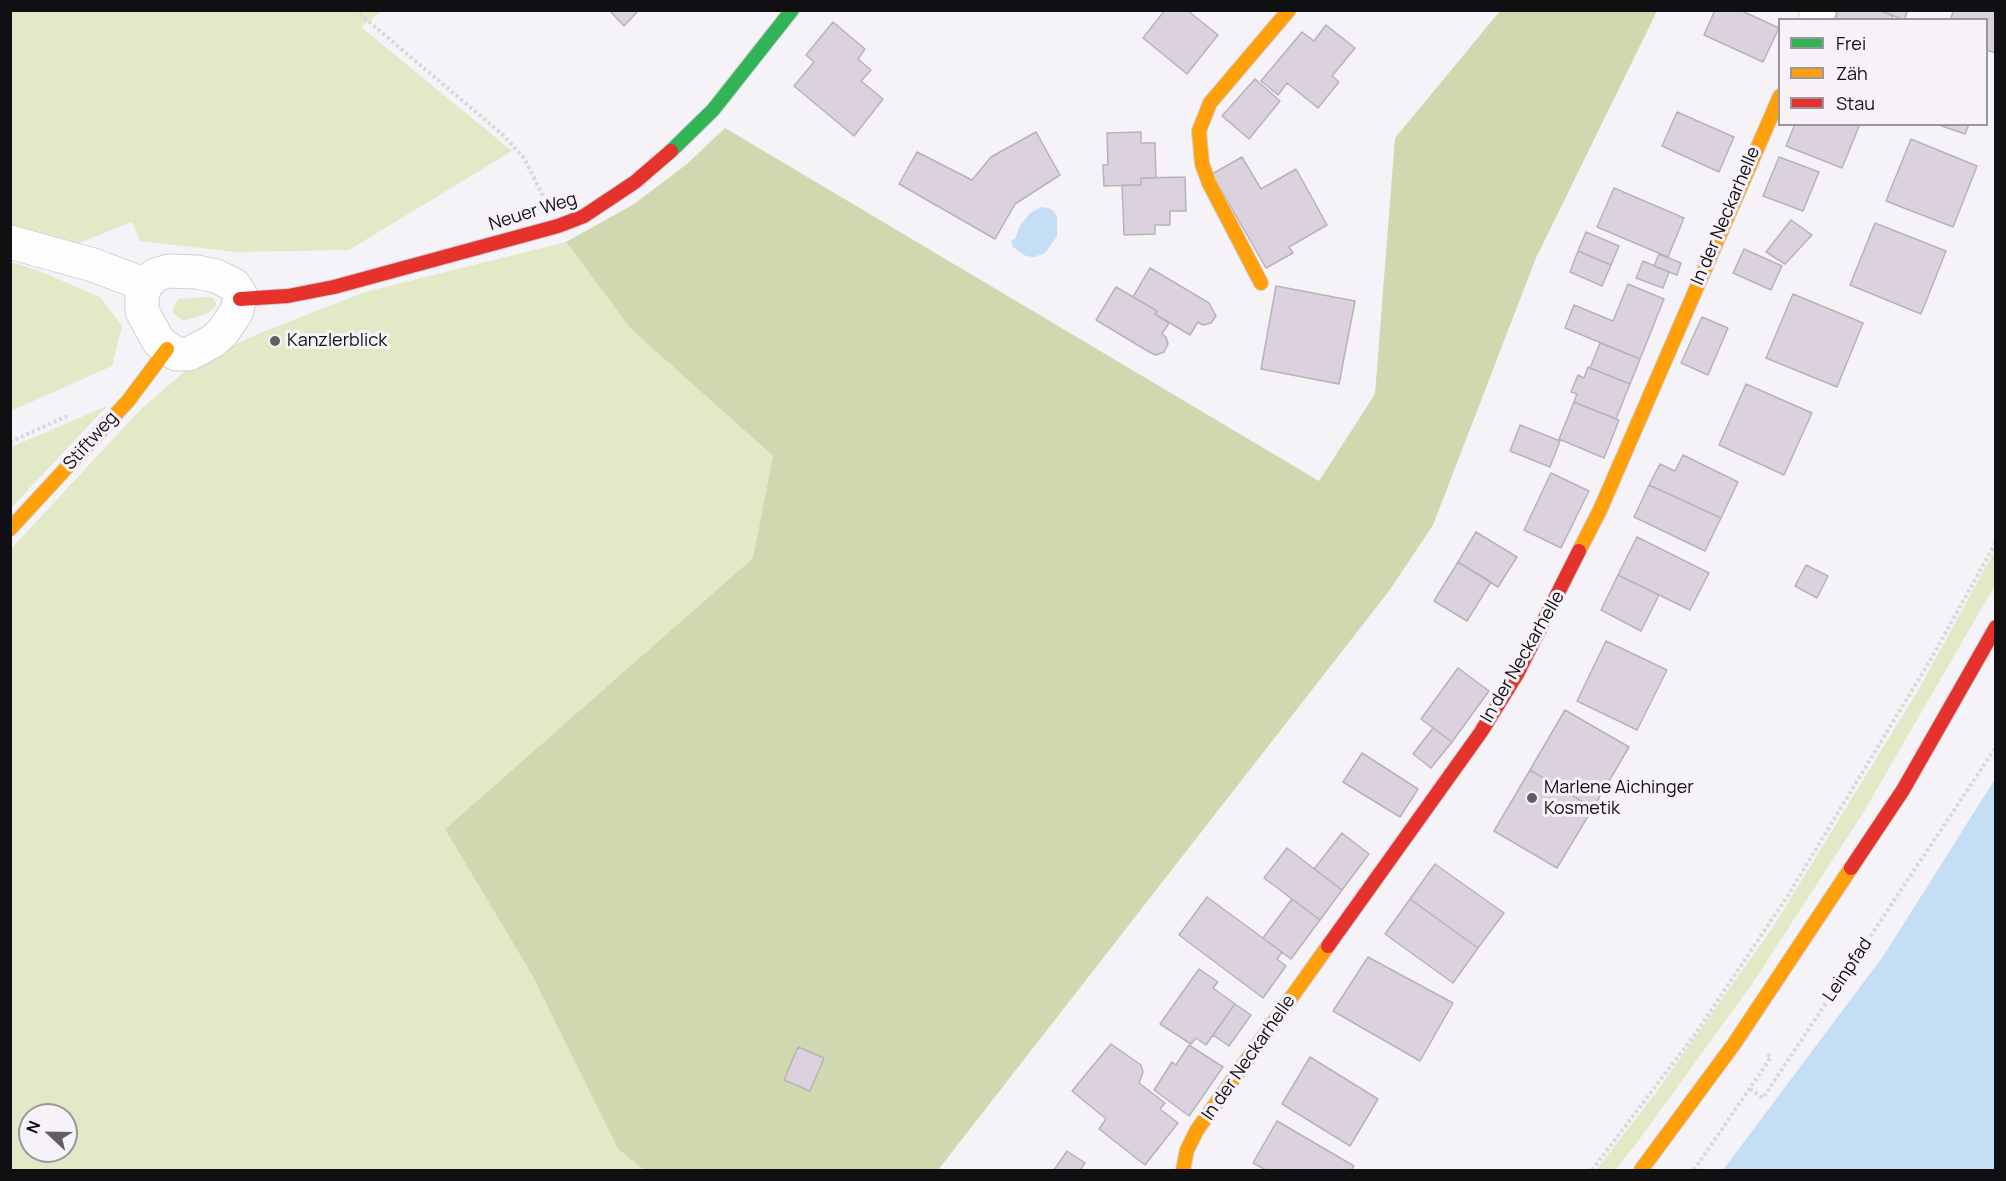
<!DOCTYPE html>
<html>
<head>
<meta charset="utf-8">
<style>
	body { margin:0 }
	#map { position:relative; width:2006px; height:1181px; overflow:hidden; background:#f5f3f7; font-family:Manrope,sans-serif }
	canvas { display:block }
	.frame { position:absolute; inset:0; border:12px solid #100f11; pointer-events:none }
	.legend { position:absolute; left:1778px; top:18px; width:210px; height:108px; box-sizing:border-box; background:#f6f2f8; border:2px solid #9a979c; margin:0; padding:8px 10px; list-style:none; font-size:18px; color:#100f11 }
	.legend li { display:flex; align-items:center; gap:12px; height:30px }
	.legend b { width:30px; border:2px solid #9a979c }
	.north { position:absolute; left:18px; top:1103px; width:60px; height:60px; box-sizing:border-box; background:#f6f2f8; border:2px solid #9a979c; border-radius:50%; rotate:292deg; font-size:16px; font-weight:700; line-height:24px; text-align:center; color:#100f11 }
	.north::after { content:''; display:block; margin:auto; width:21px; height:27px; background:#605f62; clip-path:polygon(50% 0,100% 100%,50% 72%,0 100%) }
</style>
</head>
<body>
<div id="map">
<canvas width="2006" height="1181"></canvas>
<div class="frame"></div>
<ul class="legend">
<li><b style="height:8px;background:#30b455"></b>Frei</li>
<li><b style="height:8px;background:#ff9f0a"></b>Zäh</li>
<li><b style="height:8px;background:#e5322d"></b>Stau</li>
</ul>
<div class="north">N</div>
</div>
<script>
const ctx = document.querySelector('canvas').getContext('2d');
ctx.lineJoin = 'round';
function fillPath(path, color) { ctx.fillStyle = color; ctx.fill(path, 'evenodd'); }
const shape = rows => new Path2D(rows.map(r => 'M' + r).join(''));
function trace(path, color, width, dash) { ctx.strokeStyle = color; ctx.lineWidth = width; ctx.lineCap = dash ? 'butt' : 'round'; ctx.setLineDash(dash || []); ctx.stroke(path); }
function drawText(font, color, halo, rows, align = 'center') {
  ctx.font = font + ' Manrope,sans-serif'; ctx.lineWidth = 6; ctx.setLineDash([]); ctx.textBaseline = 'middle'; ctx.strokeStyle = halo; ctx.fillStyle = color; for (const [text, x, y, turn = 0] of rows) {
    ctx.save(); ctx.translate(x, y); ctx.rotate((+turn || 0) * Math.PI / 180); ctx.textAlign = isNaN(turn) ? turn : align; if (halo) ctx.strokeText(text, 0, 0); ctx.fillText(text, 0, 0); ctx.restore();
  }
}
fillPath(shape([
	[10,11,382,11,361,27,512,151,349,250,236,252,140,241,132,222,59,251,11,237],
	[566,242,631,329,773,456,753,558,445,829,532,975,618,1149,644,1170,11,1170,10,550,139,411,192,365,260,333,365,292],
	[30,1115,66,1115,66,1151,30,1151],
	[11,262,37,270,100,297,122,326,112,366,11,411],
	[209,297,214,299,217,305,209,313,183,321,173,313,173,307,179,299],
	[107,406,11,508,11,447],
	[1995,550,1995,585,1863,813,1752,984,1636,1144,1615,1170,1596,1170,1655,1094,1773,927,1920,687]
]), '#e1e9c6');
fillPath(shape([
	[1500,11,1657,11,1536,258,1433,525,1389,591,938,1170,644,1170,618,1149,532,975,445,829,753,558,773,456,631,329,566,242,634,204,687,164,725,128,1319,481,1375,394,1395,138]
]), '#d0d8b0');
fillPath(shape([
	[1042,207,1051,209,1057,216,1057,236,1045,253,1034,257,1026,256,1013,247,1011,240,1015,239,1020,226,1030,213],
	[1995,779,1995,1170,1723,1170,1884,955]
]), '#c4def6');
const building = shape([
	[609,10,639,10,624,26,609,10],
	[1165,10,1187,10,1218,35,1187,74,1143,38,1165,10],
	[1715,10,1740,10,1779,28,1763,62,1704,35,1715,10],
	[1838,10,1879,10,1893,16,1891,20,1835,20,1838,10],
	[1879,10,1908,10,1904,20,1879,10],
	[1954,10,1996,10,1996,53,1986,50,1986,20,1950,20,1954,10],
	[833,22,865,49,858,59,871,70,861,81,883,99,854,136,794,86,814,62,806,55,833,22],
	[1326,25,1355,48,1332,76,1339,82,1318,108,1287,83,1278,95,1261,81,1302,32,1314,41,1326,25],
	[1255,79,1280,101,1249,139,1222,116,1255,79],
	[1677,112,1734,137,1719,172,1662,146,1677,112],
	[1795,124,1860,124,1842,168,1786,146,1795,124],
	[1936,124,1969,124,1965,134,1936,124],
	[1036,132,1060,175,1015,204,995,239,899,184,917,152,972,180,991,157,1036,132],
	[1141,132,1141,143,1155,143,1156,178,1141,178,1141,185,1104,186,1103,165,1108,165,1107,133,1141,132],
	[1911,139,1977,166,1953,227,1886,201,1911,139],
	[1242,157,1261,189,1296,169,1327,225,1289,247,1293,253,1266,268,1212,174,1242,157],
	[1779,157,1819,172,1803,211,1763,196,1779,157],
	[1185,177,1186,211,1170,211,1170,225,1155,225,1155,234,1124,235,1122,185,1141,185,1141,178,1185,177],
	[1614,188,1684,218,1668,257,1597,227,1614,188],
	[1791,220,1812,235,1785,264,1766,252,1791,220],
	[1875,223,1946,251,1921,314,1850,285,1875,223],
	[1586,232,1619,246,1611,265,1578,251,1586,232],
	[1744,249,1782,266,1771,290,1733,273,1744,249],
	[1578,251,1611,265,1602,286,1570,272,1578,251],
	[1659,254,1681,263,1677,275,1654,266,1659,254],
	[1643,261,1669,272,1663,288,1636,278,1643,261],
	[1150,268,1209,303,1216,316,1211,323,1203,325,1198,322,1190,335,1155,314,1157,311,1133,297,1150,268],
	[1628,284,1664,299,1640,359,1565,328,1574,305,1613,321,1628,284],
	[1276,286,1355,301,1339,384,1261,369,1276,286],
	[1116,287,1157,311,1155,314,1169,323,1162,334,1166,337,1168,344,1164,352,1156,355,1151,353,1096,320,1116,287],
	[1793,294,1863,323,1837,387,1766,358,1793,294],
	[1702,317,1728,328,1708,375,1681,363,1702,317],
	[1600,343,1640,359,1630,384,1590,368,1600,343],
	[1588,367,1630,384,1616,419,1574,402,1577,394,1571,392,1578,375,1584,378,1588,367],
	[1746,384,1812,413,1784,475,1719,445,1746,384],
	[1574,402,1619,420,1604,458,1559,439,1574,402],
	[1520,425,1560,441,1550,467,1510,451,1520,425],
	[1683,455,1738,482,1721,518,1649,485,1660,464,1675,471,1683,455],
	[1551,473,1589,491,1561,548,1524,530,1551,473],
	[1649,485,1721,518,1705,551,1634,517,1649,485],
	[1476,532,1517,557,1498,587,1458,562,1476,532],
	[1637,537,1709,573,1690,610,1618,575,1637,537],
	[1458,562,1491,582,1467,621,1434,601,1458,562],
	[1806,565,1828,576,1817,598,1795,586,1806,565],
	[1618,575,1659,595,1641,631,1601,610,1618,575],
	[1606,641,1667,670,1637,730,1577,701,1606,641],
	[1458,668,1489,691,1452,742,1421,719,1458,668],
	[1565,710,1629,747,1593,808,1530,770,1565,710],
	[1433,728,1452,742,1431,768,1413,754,1433,728],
	[1362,753,1418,789,1400,817,1343,782,1362,753],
	[1530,770,1593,808,1557,868,1494,831,1530,770],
	[1342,833,1369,854,1342,890,1314,869,1342,833],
	[1287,848,1342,890,1320,920,1264,878,1287,848],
	[1435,864,1504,913,1478,948,1410,899,1435,864],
	[1207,897,1282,952,1277,959,1286,966,1263,998,1179,935,1207,897],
	[1292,899,1320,920,1291,959,1263,938,1292,899],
	[1410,899,1478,948,1453,983,1385,934,1410,899],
	[1368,957,1453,1003,1420,1061,1333,1011,1368,957],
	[1199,969,1218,982,1213,988,1235,1004,1206,1045,1196,1038,1191,1044,1160,1024,1199,969],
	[1235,1004,1251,1015,1229,1046,1213,1035,1235,1004],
	[1111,1044,1141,1065,1143,1072,1139,1083,1165,1103,1160,1109,1178,1123,1145,1165,1099,1129,1106,1119,1072,1091,1111,1044],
	[1189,1045,1223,1067,1189,1116,1154,1090,1172,1062,1176,1065,1189,1045],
	[798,1047,824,1058,810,1091,784,1080,798,1047],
	[1310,1057,1378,1099,1350,1146,1282,1104,1310,1057],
	[1277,1121,1354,1166,1351,1170,1266,1170,1253,1163,1277,1121],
	[1067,1151,1085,1163,1080,1170,1054,1170,1067,1151]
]);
fillPath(building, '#dbd1df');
trace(building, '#b5b4b6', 1.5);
const street = shape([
	[1815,20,1819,10],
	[10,242,93,265,146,285],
	[169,271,197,272,216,276,234,285,240,294,237,311,223,332,213,341,189,354,176,354,159,342,142,311,142,296,146,285,155,275,169,271]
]);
const fast = shape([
	[671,151,713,110,792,10]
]);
const slow = shape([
	[1261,283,1209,183,1202,164,1199,131,1210,103,1289,10],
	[10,529,128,401,167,349],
	[1579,551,1600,510,1780,96],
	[1183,1170,1187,1150,1197,1130,1328,946],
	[1641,1170,1734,1044,1851,868]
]);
const jam = shape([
	[240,299,288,296,334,287,558,226,584,216,635,182,671,151],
	[1851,868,1903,790,1996,627],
	[1328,946,1481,732,1517,674,1579,551]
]);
trace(street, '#d1cfd2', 35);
trace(fast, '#d1cfd2', 16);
trace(slow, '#d1cfd2', 16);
trace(jam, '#d1cfd2', 16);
trace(shape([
	[355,10,502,134,524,158,543,196],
	[10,442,67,416],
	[1750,1089,1763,1098,1996,747],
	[1592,1170,1696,1033,1787,897,1931,659,1996,542],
	[1694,1170,1771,1057,1766,1053]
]), '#d8d8d8', 4, [3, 3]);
trace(street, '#fefdfe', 33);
trace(fast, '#30b455', 14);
trace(slow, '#ff9f0a', 14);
trace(jam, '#e5322d', 14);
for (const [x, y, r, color] of [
	[275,341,6,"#605f62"],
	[1532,798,6,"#605f62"]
]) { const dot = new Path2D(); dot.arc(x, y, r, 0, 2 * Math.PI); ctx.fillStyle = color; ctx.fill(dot); trace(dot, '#f6f2f8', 2); }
drawText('18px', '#100f11', '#f6f2f8', [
	["Neuer Weg",533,212,-17],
	["In der Neckarhelle",1726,216,-67],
	["Stiftweg",91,441,-48],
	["In der Neckarhelle",1523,657,-60],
	["Leinpfad",1848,970,-56],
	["In der Neckarhelle",1249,1058,-55]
]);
drawText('18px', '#100f11', '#f6f2f8', [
	["Kanzlerblick",287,341],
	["Marlene Aichinger",1544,788],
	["Kosmetik",1544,809]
], 'left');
</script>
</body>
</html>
